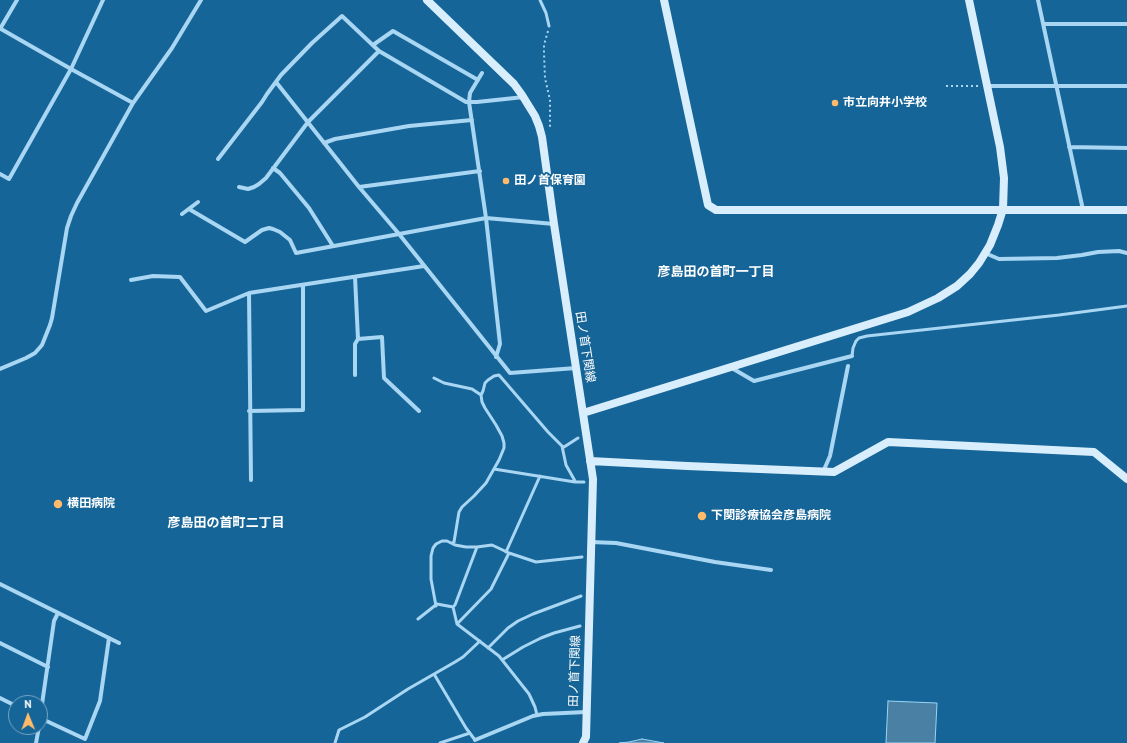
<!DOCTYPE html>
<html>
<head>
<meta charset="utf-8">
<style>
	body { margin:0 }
	#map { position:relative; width:1127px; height:743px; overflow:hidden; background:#166598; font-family:"PT Sans",sans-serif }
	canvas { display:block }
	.north { position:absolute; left:8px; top:695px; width:40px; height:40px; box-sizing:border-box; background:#166598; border:1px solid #73a3c1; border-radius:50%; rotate:359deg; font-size:11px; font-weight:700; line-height:16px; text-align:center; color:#fff }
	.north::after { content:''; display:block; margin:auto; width:14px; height:18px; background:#ffba6a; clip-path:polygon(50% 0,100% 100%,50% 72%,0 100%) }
</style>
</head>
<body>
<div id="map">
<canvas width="1127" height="743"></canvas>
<div class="north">N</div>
</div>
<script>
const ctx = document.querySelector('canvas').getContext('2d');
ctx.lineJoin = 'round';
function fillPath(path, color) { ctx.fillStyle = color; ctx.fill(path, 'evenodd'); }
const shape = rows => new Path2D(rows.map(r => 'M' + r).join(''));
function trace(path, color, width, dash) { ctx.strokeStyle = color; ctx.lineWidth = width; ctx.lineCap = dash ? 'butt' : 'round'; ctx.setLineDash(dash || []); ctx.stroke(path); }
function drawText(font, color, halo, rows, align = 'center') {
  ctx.font = font + ' "PT Sans","Noto Sans JP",sans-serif'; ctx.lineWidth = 3.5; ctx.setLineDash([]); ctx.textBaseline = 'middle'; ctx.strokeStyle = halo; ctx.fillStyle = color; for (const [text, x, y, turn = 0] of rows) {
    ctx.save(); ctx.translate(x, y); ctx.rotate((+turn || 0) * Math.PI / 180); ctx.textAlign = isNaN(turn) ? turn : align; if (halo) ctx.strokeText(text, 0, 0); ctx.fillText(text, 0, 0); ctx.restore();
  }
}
const water = shape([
	[888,701,937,703,935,743,886,743,888,701],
	[642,739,664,743,619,743,629,742,642,739]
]);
fillPath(water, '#4a80a4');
trace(water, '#9bd4f5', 1);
trace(shape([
	[548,31,544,45,544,53,545,78,550,100,550,127,549,128],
	[946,86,978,86]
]), '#a9d6f2', 2, [2, 3]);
trace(shape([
	[540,0,546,13,549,26],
	[852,356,853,348,856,341,859,338,867,336,1059,315,1127,306],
	[434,378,444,383,472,389,481,395,483,391,485,383,488,380,494,376,499,375,548,432,562,446,564,447,578,438],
	[562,446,566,465,575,481],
	[494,469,575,482,584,482],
	[452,543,454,542,459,512,462,507,474,496,486,483,499,460,504,448,504,443,502,436,496,425,485,408,482,402,481,395],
	[506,552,540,476],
	[436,606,431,579,431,556,433,548,436,544,442,541,447,541,455,545,466,547,477,547,492,545,509,553,536,562,582,557],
	[453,607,455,605,477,547],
	[418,619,437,604,453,607,457,624,499,656,529,694,535,707,537,715],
	[457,624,491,589,509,553],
	[488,648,508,628,518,621,533,614,581,596],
	[502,660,523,647,541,638,554,633,580,626],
	[434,674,466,728,475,740],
	[335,743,339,730,365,717,408,689,455,662,463,657,480,641],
	[440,743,470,733]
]), '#a9d6f2', 3);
trace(shape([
	[1038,0,1083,210],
	[1044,24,1127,24],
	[0,29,17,0],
	[1,29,71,69,133,103],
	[373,45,393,31,478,80],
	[482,73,470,93,469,102,486,218,500,344,496,357],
	[276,82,359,187,399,234,510,373,576,368],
	[987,86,1127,86],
	[324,143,335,139,409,126,472,120],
	[1069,147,1127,148],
	[218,159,262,102,267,94,281,75,312,43,342,16,379,51,466,102,477,102,524,97],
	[273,168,280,173,309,208,333,246],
	[0,174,9,179,71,69,103,0],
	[239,187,248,189,254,187,259,184,266,178,308,122,379,51],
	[359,187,480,171],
	[189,209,245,242,262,230,269,228,273,229,280,232,290,240,296,253,486,218,554,224],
	[182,214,198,202],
	[985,253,999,259,1057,258,1082,255,1098,252,1119,251,1127,253],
	[355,277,358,339,382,337,384,378,419,411],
	[131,280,153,276,180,277,206,311,249,293,424,266],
	[249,293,251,480],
	[730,367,754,381,852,356],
	[0,369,26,358,35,353,42,345,50,325,52,318,67,228,71,216,77,203,133,103,172,48,201,0],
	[355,375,355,344,358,339],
	[249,411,303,410,303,285],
	[823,472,830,456,848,366],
	[591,542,616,543,715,562,771,570],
	[0,584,119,643],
	[0,643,48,667],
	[0,698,16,706],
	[40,718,85,739,100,701,109,638],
	[40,718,54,621,58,613],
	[475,740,533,716,543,714,586,712],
	[36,743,39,727]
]), '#a9d6f2', 4);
trace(shape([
	[427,0,514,84,522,95,535,116,539,126,542,137,554,224,593,479,586,737,583,743],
	[664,0,708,205,716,210,1127,210],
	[583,413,908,312,938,298,957,286,970,274,979,263,990,245,998,225,1003,209,1004,178,1000,147,969,0],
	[590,461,687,466,834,472,888,442,1094,452,1127,479]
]), '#d8eefc', 8);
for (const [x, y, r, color] of [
	[835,103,4,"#ffba6a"],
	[506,181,4,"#ffba6a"],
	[58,504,5,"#ffba6a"],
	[702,516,5,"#ffba6a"]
]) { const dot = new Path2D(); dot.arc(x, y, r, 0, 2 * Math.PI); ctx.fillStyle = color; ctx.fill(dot); trace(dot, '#166598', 1.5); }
drawText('bold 12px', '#fff', '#166598', [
	["市立向井小学校",843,103],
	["田ノ首保育園",514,181],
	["横田病院",67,504],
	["下関診療協会彦島病院",711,516]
], 'left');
drawText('12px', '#fff', '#166598', [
	["田ノ首下関線",585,347,81],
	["田ノ首下関線",575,671,-88]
]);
drawText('bold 13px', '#fff', '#166598', [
	["彦島田の首町一丁目",716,272],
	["彦島田の首町二丁目",226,523]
]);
</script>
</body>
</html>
